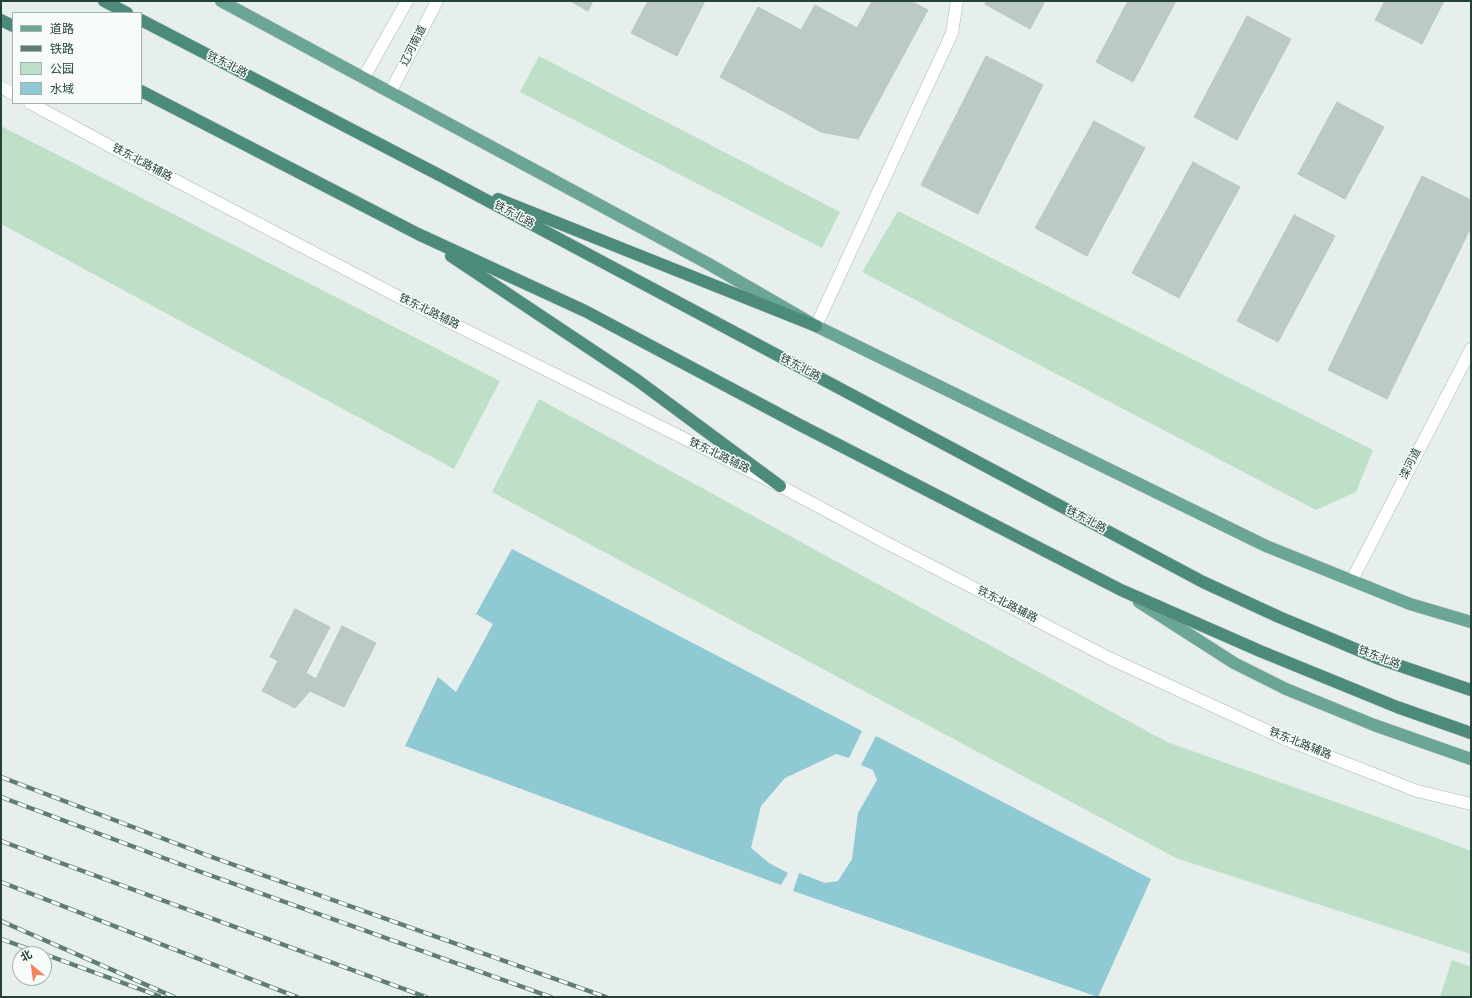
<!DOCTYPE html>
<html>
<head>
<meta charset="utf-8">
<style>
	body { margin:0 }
	#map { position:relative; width:1472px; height:998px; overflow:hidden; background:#e6efeb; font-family:"Nunito Sans","Noto Sans SC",sans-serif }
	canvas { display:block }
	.frame { position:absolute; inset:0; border:2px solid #24423a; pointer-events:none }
	.legend { position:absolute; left:12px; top:12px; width:130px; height:92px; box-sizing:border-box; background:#f7fbf9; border:1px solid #a3b1ad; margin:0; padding:5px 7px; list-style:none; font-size:12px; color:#24423a }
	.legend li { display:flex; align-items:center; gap:8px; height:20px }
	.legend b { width:20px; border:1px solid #a3b1ad }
	.north { position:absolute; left:12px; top:946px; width:40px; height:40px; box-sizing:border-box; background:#f7fbf9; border:1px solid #a3b1ad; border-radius:50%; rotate:331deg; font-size:11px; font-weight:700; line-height:16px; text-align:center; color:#24423a }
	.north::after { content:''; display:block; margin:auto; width:14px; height:18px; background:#f4845f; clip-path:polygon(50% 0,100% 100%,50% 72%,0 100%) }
</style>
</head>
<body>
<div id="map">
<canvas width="1472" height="998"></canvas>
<div class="frame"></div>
<ul class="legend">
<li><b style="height:5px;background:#6aa596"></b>道路</li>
<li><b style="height:5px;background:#5f7d75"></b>铁路</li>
<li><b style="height:11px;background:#bfe0c8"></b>公园</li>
<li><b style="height:11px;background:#8ec9d4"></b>水域</li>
</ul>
<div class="north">北</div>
</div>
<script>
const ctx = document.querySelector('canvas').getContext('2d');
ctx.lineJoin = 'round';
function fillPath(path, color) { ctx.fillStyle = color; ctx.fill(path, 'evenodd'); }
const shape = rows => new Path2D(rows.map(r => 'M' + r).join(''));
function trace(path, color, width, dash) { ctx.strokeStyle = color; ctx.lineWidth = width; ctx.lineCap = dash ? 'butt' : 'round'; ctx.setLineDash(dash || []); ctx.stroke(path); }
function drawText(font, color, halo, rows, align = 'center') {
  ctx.font = font + ' "Nunito Sans","Noto Sans SC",sans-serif'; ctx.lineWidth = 3; ctx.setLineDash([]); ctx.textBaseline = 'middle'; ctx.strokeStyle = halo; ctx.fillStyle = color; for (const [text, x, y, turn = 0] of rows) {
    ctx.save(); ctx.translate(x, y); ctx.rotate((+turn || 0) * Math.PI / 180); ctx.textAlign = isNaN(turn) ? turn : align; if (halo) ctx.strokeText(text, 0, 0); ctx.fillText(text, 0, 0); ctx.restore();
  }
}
fillPath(shape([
	[539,56,840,212,822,248,520,92],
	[1,126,500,381,454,469,1,224],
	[898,211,1373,450,1356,492,1316,510,862,272],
	[539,399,1167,742,1437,838,1471,851,1471,954,1176,858,492,492],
	[1452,960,1471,967,1471,997,1440,997]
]), '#bfe0c8');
fillPath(shape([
	[512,549,862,731,849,758,836,754,785,778,761,806,751,848,769,863,788,873,781,885,405,746,438,677,456,692,493,624,476,614],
	[876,736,1151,879,1098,997,793,891,799,873,825,883,838,881,852,859,858,813,877,780,873,770,861,765]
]), '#8ec9d4');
const building = shape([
	[570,1,593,1,588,11,570,1],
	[648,1,705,1,677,56,631,33,648,1],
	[872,1,911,1,928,10,858,139,821,132,720,77,758,7,801,30,815,5,857,28,872,1],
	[986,1,1045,1,1030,29,985,4,986,1],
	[1128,1,1176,1,1133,82,1096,62,1128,1],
	[1385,1,1444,1,1422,44,1375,20,1385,1],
	[1247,16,1291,39,1237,140,1194,117,1247,16],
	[986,56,1043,85,978,214,921,185,986,56],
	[1337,102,1384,127,1345,199,1298,174,1337,102],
	[1094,121,1145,148,1087,256,1035,228,1094,121],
	[1193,162,1240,187,1179,298,1132,273,1193,162],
	[1422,176,1471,200,1471,227,1387,399,1328,370,1422,176],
	[1294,215,1335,236,1278,342,1237,321,1294,215],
	[295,609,330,627,306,673,316,679,310,691,295,708,262,691,278,661,270,657,295,609],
	[342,626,376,643,344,707,310,691,342,626]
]);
fillPath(building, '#bbcac4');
trace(building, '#b8c9c2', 1);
const service = shape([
	[816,326,952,33,957,1]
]);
const minor = shape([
	[1352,580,1471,349]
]);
const tertiary = shape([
	[364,77,407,1],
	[1,87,13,94],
	[391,91,437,1],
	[30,103,119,151,397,296,780,486,883,541,1109,658,1287,740,1417,791,1471,804]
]);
const primary = shape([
	[221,1,707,263,816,326,1266,546,1410,604,1471,622],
	[1139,602,1234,663,1286,689,1374,725,1471,759]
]);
const trunk = shape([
	[104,1,127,13],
	[1,20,13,26],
	[141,20,443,177,1203,582,1279,617,1377,658,1471,690],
	[141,91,418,234,585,311,798,424,1121,590,1260,651,1397,707,1471,733],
	[498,199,816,326],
	[451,256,637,380,780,486]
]);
trace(service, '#a8b8b2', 13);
trace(minor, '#a8b8b2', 13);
trace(tertiary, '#a8b8b2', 13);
trace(primary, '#c2cac8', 13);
trace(trunk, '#c2cac8', 13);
trace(service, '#fff', 12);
trace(minor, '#fff', 12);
trace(tertiary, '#fff', 12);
trace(primary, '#6aa596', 12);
trace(trunk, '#4c8a7c', 12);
const rail = shape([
	[1,777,209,856,606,997],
	[1,797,201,872,551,997],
	[1,841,426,997],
	[1,882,297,997],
	[1,921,174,997],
	[1,939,43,954],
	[44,954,159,996]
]);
trace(rail, '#5f7d75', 4.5);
trace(rail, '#f7fbf9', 3, [9]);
drawText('11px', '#24423a', '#f7fbf9', [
	["辽河南道",414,46,-63],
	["铁东北路",227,65,27],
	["铁东北路辅路",142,163,28],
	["铁东北路",514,215,28],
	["铁东北路辅路",429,312,26],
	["铁东北路",800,368,28],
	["铁东北路辅路",719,456,26],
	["滦河道",1411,464,-63],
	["铁东北路",1086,520,28],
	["铁东北路辅路",1007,605,27],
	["铁东北路",1379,658,21],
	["铁东北路辅路",1300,744,22]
]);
</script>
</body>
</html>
